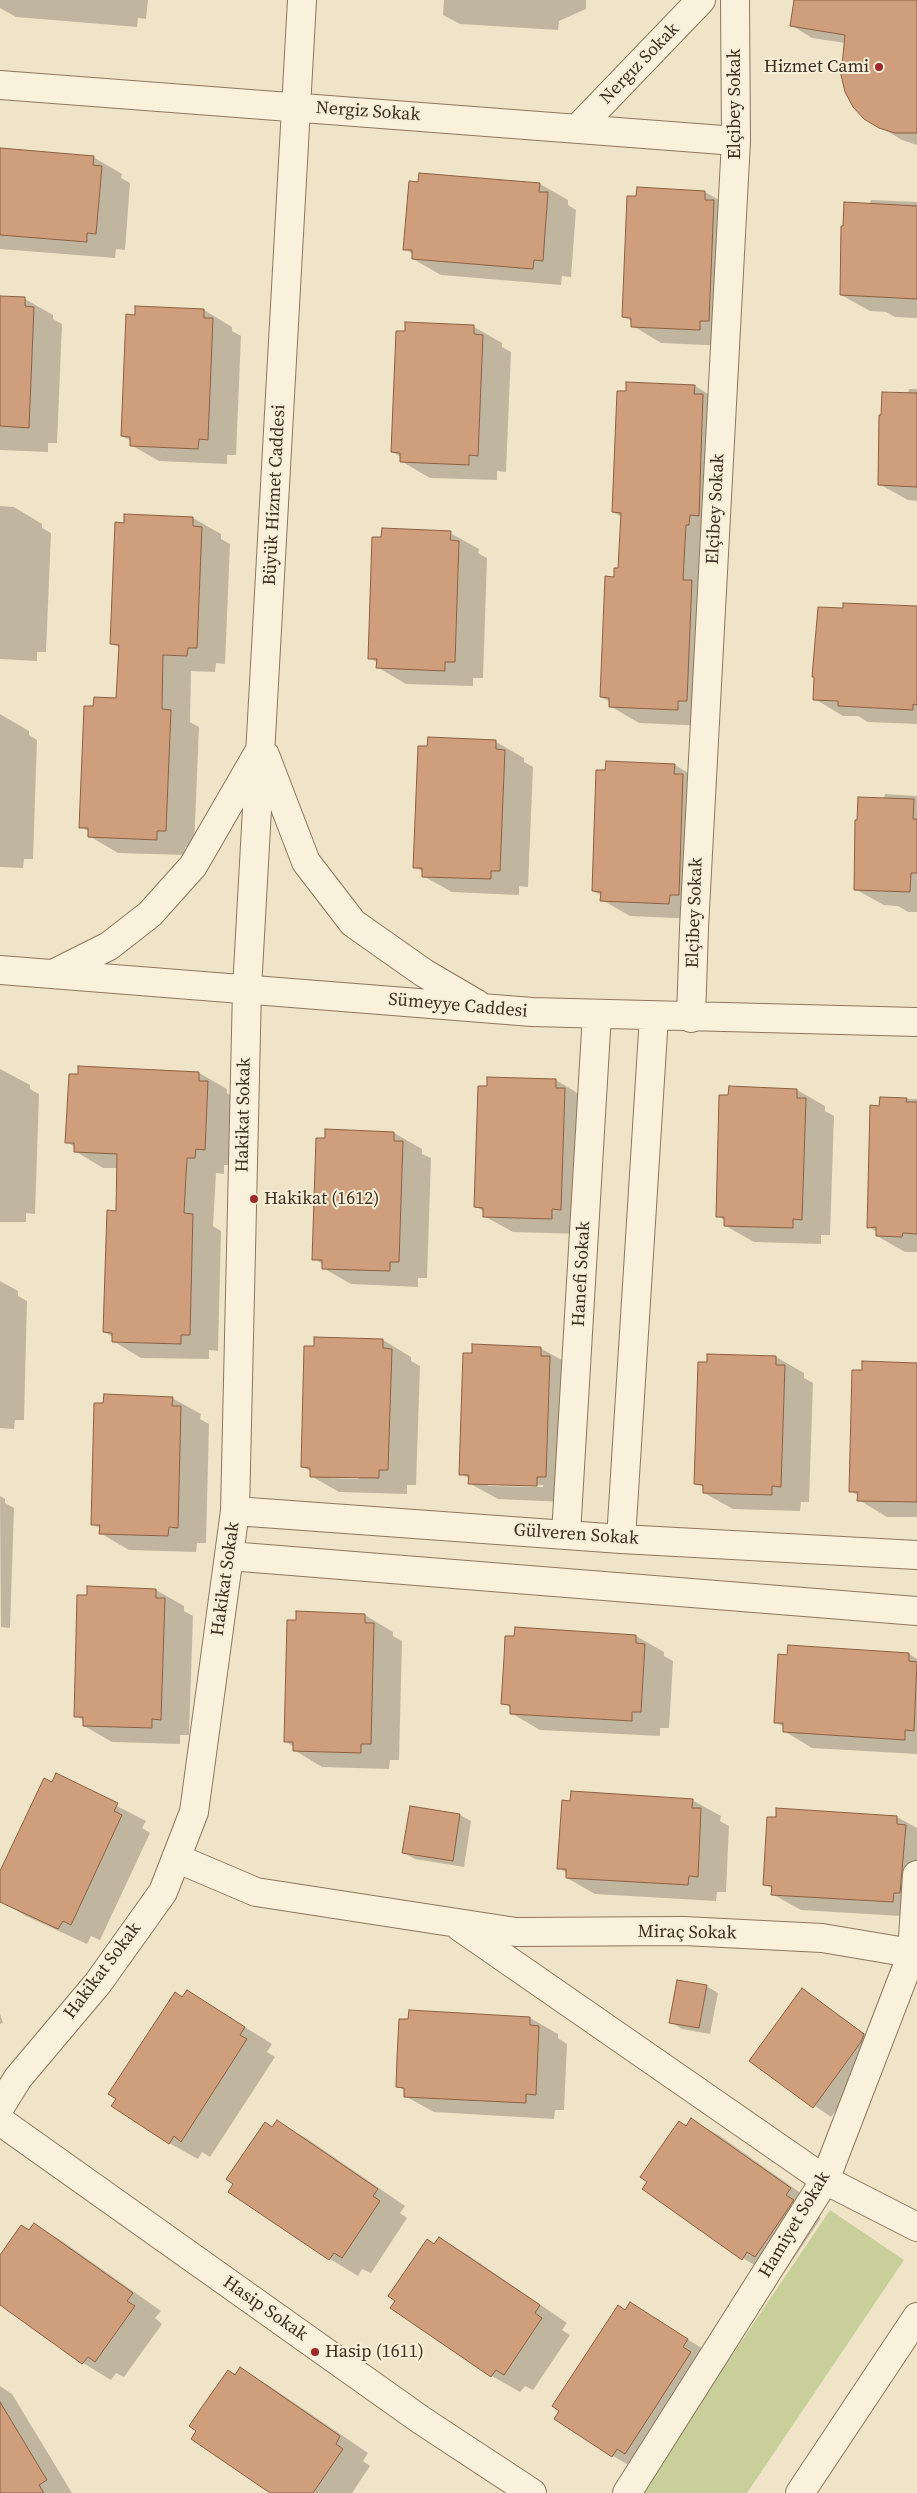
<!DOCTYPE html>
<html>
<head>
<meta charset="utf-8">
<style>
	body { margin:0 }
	canvas { display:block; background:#f0e4c8 }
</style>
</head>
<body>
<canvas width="917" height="2493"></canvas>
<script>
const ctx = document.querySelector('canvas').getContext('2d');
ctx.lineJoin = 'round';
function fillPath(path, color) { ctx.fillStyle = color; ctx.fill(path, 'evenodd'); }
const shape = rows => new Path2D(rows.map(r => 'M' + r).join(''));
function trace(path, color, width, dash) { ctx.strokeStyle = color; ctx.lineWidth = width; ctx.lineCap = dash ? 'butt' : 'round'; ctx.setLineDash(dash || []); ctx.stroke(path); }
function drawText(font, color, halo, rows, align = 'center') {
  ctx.font = font + ' "Source Serif 4",serif'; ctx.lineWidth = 4; ctx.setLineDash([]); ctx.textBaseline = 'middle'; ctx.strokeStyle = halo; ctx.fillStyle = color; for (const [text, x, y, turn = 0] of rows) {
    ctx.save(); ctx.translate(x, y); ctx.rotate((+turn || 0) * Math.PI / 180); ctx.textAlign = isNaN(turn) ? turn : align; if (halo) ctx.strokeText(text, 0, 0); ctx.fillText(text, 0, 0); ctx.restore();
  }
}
fillPath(shape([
	[830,2210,904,2260,747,2493,639,2493]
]), '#c9cf9b');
fillPath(shape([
	[0,0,148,0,146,19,138,18,137,27,16,17,0,8],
	[444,0,586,0,586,9,559,21,558,30,460,24,443,15],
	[795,0,917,0,917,145,902,140,880,127,845,43,812,38,791,25],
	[0,150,93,157,122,174,121,178,130,183,125,250,116,249,115,258,0,249],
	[419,183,540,184,568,200,568,205,576,210,571,277,562,276,561,285,441,275,413,259,413,254,405,249],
	[705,192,733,208,728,346,661,343,633,326,633,322,624,317],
	[871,200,917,202,917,318,895,317,886,312,870,311,841,295],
	[0,297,25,299,53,315,53,319,62,324,57,443,48,443,48,452,0,450],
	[204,310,232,327,232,331,241,336,236,455,227,455,227,464,159,461,131,445,131,441,122,436],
	[407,323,474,327,502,343,502,347,511,352,506,472,497,471,497,480,430,478,401,461,401,457,392,452],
	[695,386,723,403,706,726,639,723,610,706,610,702,601,697,615,578,619,569,622,517,613,512],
	[909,389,917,389,917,501,908,500,879,484,882,416,908,394],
	[0,506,14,507,42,524,42,528,51,533,46,652,37,652,37,661,0,659],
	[193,518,221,534,221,539,230,544,225,664,216,663,215,672,191,671,190,722,199,727,194,847,185,847,185,855,118,853,89,836,90,832,81,827,94,707,117,699,120,648,111,643,125,524],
	[450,533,479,549,478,553,487,558,483,678,473,678,473,686,406,684,377,667,378,663,369,658],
	[917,608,917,724,868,722,858,716,843,716,815,699,844,609],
	[0,714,29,731,29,735,37,740,33,859,24,859,23,868,0,867],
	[496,742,524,758,524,762,533,767,528,887,519,886,519,895,452,892,423,876,423,872,415,867,428,747],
	[675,765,703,782,697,919,630,916,602,900,602,896,593,891],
	[885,794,917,796,917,912,908,912,898,906,884,905,855,889],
	[0,1069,30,1085,30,1089,39,1094,35,1214,26,1213,26,1222,0,1222],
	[199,1073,227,1089,227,1093,236,1099,233,1165,224,1165,224,1174,216,1173,213,1226,221,1231,218,1351,209,1350,209,1359,141,1358,113,1341,113,1337,104,1332,117,1212,118,1168,103,1168,75,1151,75,1147,67,1142],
	[556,1080,584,1097,580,1234,513,1232,484,1216,484,1212,475,1206],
	[797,1090,825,1106,825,1111,834,1116,830,1235,821,1235,821,1244,754,1242,726,1226,726,1221,717,1216],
	[881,1098,917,1099,917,1252,905,1252,877,1236,877,1232,868,1227],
	[394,1133,422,1149,422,1154,431,1158,427,1278,418,1278,418,1287,351,1284,323,1268,323,1264,314,1259],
	[0,1281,18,1291,18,1296,27,1301,24,1420,15,1420,14,1429,0,1428],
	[383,1340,411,1357,411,1361,420,1366,416,1485,407,1485,407,1494,339,1492,311,1476,311,1472,303,1467],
	[330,1476,358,1477,358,1479,330,1478],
	[540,1348,569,1364,565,1502,498,1499,469,1483,470,1479,461,1474],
	[488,1483,543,1485,543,1487,488,1486],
	[776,1357,804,1373,804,1378,813,1383,809,1502,801,1502,800,1511,733,1509,704,1493,705,1488,696,1483],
	[917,1364,917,1517,887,1517,859,1500,859,1496,850,1491],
	[172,1398,201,1414,200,1419,209,1424,206,1543,197,1543,196,1552,129,1550,100,1533,101,1529,92,1524],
	[0,1496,5,1499,5,1503,14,1508,10,1628,1,1627,1,1636],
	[156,1590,184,1606,184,1611,193,1616,189,1735,180,1735,180,1744,112,1742,84,1726,84,1721,76,1716],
	[298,1613,365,1615,393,1632,393,1636,402,1641,399,1760,390,1760,389,1769,322,1767,294,1750,294,1747,285,1741],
	[636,1636,664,1652,664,1656,673,1661,669,1728,660,1728,660,1736,540,1730,511,1713,511,1708,503,1703],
	[909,1654,917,1659,917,1754,812,1748,784,1731,784,1727,775,1722],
	[57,1775,146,1821,142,1828,150,1833,100,1940,91,1936,87,1944,26,1916,0,1901,0,1874],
	[692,1800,721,1816,720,1821,729,1826,726,1892,717,1892,716,1901,595,1894,567,1878,567,1873,559,1868],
	[460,1815,471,1821,464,1867,415,1859,404,1853],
	[897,1817,917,1828,917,1917,801,1910,772,1894,773,1889,764,1884],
	[706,1986,718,1993,710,2034,682,2029,671,2022],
	[802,1990,881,2045,878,2052,831,2117,750,2061],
	[187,1991,272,2044,267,2052,275,2057,210,2157,202,2152,198,2159,169,2143,183,1998],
	[0,2014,3,2023,0,2024],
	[530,2018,558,2034,558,2038,567,2044,564,2110,555,2110,554,2119,434,2112,405,2096,406,2091,397,2086],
	[692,2120,720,2136,819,2206,814,2213,821,2218,784,2273,776,2268,771,2275,743,2258],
	[277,2122,306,2138,405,2206,400,2213,407,2218,371,2273,362,2269,358,2276,330,2259,230,2191],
	[34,2224,62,2241,161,2311,155,2318,162,2324,124,2377,116,2373,111,2380,83,2363,0,2303,0,2256],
	[439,2238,468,2255,567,2323,562,2330,570,2335,533,2390,525,2386,520,2392,492,2376,392,2308],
	[631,2304,716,2357,641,2472,613,2456],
	[240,2369,268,2385,368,2453,363,2461,370,2466,352,2493,272,2493,236,2376],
	[0,2386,12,2394,72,2493,0,2493]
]), '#0003');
const building = shape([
	[794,0,917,0,917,133,895,133,879,128,864,119,853,107,845,92,841,75,845,35,790,26,794,0],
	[0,148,94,156,93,165,102,166,96,234,87,233,87,242,0,235,0,148],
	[419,173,540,183,539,192,548,192,543,261,534,260,533,269,412,259,412,250,403,250,409,181,418,182,419,173],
	[637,187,705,191,705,200,714,200,709,321,700,321,700,330,631,327,631,318,622,317,627,196,636,196,637,187],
	[844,202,917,206,917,299,840,295,841,226,843,226,844,202],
	[0,296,25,297,25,306,34,307,29,428,0,426,0,296],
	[135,306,204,309,204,318,213,318,208,440,199,439,198,449,130,446,130,437,121,436,126,314,135,315,135,306],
	[405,322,474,325,474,334,483,335,478,456,469,455,469,465,400,462,400,453,391,452,396,331,405,331,405,322],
	[626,382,695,385,694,394,703,394,699,516,690,515,689,525,686,525,683,580,692,580,687,701,678,701,678,710,609,707,609,698,600,697,605,576,614,577,614,568,618,568,621,513,612,512,617,391,626,391,626,382],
	[882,392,917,393,917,487,878,485,879,415,881,415,882,392],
	[124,514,193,517,193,526,202,527,197,648,188,648,187,656,163,655,162,709,171,710,166,831,157,831,157,840,88,837,88,828,79,828,84,706,93,706,94,697,116,698,119,645,110,644,115,522,124,523,124,514],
	[382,528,451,531,450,540,459,541,455,662,445,662,445,671,376,668,377,659,368,659,372,537,381,537,382,528],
	[843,603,917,606,917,705,913,704,913,710,838,706,838,701,813,700,814,677,812,677,818,607,843,608,843,603],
	[428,737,496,740,496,749,505,750,500,871,491,871,491,879,422,877,422,868,413,868,418,746,427,746,428,737],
	[606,761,675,764,674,774,683,774,679,895,670,895,669,904,600,901,601,892,592,891,596,770,605,770,606,761],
	[858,797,914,799,913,819,917,819,917,873,911,873,910,892,854,890,855,820,857,820,858,797],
	[78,1066,199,1072,199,1081,208,1081,205,1150,196,1149,195,1158,187,1158,184,1213,193,1214,190,1335,181,1335,181,1344,112,1342,112,1333,103,1332,107,1210,116,1211,117,1154,74,1152,74,1143,65,1143,69,1074,78,1074,78,1066],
	[487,1077,556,1079,556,1088,565,1088,561,1210,552,1209,552,1219,483,1217,483,1208,474,1207,478,1086,487,1086,487,1077],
	[729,1086,797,1089,797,1098,806,1098,802,1220,793,1219,793,1228,724,1226,724,1217,716,1217,719,1095,728,1095,729,1086],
	[880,1097,907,1098,906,1102,917,1102,917,1234,903,1233,902,1237,876,1236,876,1227,867,1228,870,1105,879,1106,880,1097],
	[325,1129,394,1132,394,1141,403,1141,399,1262,390,1262,390,1271,322,1269,322,1260,312,1260,316,1138,325,1138,325,1129],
	[314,1337,383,1339,383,1348,392,1349,388,1470,379,1470,379,1478,310,1477,310,1468,301,1467,304,1346,314,1346,314,1337],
	[472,1344,541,1347,541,1356,550,1356,546,1477,537,1477,537,1486,468,1484,469,1475,459,1475,463,1353,472,1353,472,1344],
	[707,1354,776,1356,776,1365,785,1365,781,1487,772,1486,772,1495,703,1493,703,1485,694,1484,698,1362,707,1362,707,1354],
	[862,1361,917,1363,917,1502,857,1501,858,1492,849,1492,852,1370,862,1370,862,1361],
	[104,1394,173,1397,172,1406,181,1406,178,1528,169,1527,168,1536,99,1534,100,1525,91,1525,94,1403,103,1403,104,1394],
	[87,1586,156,1589,156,1598,165,1598,161,1720,152,1719,152,1728,83,1726,83,1717,74,1717,77,1595,87,1595,87,1586],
	[296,1611,365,1614,365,1623,374,1623,371,1744,361,1744,361,1753,293,1751,293,1742,284,1742,287,1620,296,1620,296,1611],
	[515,1627,636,1635,636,1643,645,1644,641,1712,632,1712,632,1721,510,1714,510,1705,501,1704,504,1658,505,1636,514,1636,515,1627],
	[788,1645,909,1653,909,1661,917,1662,914,1731,905,1730,905,1740,783,1732,783,1723,774,1723,778,1654,787,1655,788,1645],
	[56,1773,118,1803,114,1811,122,1815,71,1925,63,1921,58,1929,0,1902,0,1871,44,1778,52,1782,56,1773],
	[571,1791,693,1799,692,1808,701,1808,698,1877,689,1876,688,1885,566,1878,566,1869,557,1869,560,1827,562,1800,570,1801,571,1791],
	[410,1806,460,1814,453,1861,402,1853,410,1806],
	[776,1808,897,1816,897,1824,906,1825,900,1893,894,1893,893,1902,771,1895,772,1886,763,1885,767,1817,776,1817,776,1808],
	[677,1980,707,1985,699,2028,669,2023,677,1980],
	[802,1988,864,2034,861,2042,813,2108,749,2061,802,1988],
	[187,1990,245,2027,240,2035,247,2039,181,2142,174,2136,169,2144,111,2106,116,2099,108,2094,175,1992,182,1997,187,1990],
	[409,2010,530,2017,530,2025,539,2026,536,2095,526,2094,526,2103,404,2097,404,2088,396,2087,397,2057,399,2019,408,2019,409,2010],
	[691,2118,791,2188,786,2195,794,2200,755,2257,747,2252,742,2260,642,2189,647,2182,640,2177,669,2135,679,2121,686,2126,691,2118],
	[277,2120,378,2189,373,2196,380,2201,342,2258,334,2253,329,2260,228,2192,233,2184,226,2179,241,2157,265,2122,272,2127,277,2120],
	[34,2223,133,2293,127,2301,135,2306,95,2362,88,2357,82,2364,0,2305,0,2255,21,2225,29,2230,34,2223],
	[439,2237,540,2305,535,2313,542,2318,504,2375,496,2370,491,2377,390,2308,395,2301,388,2296,427,2239,434,2244,439,2237],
	[630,2302,688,2339,683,2347,691,2352,625,2454,617,2449,612,2457,554,2419,559,2411,552,2406,618,2305,625,2310,630,2302],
	[240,2367,340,2436,336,2444,343,2449,313,2493,270,2493,191,2439,196,2431,189,2426,204,2404,228,2370,235,2375,240,2367],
	[0,2402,47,2480,39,2485,44,2493,0,2493,0,2402]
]);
fillPath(building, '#cf9f7d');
trace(building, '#8d5f41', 1);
const minor = shape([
	[0,85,736,141],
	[578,128,701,0],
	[265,755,306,862,353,923,424,973,477,1004],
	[0,970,532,1012,917,1022],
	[55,973,109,946,150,914,193,866,260,750],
	[691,1018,694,928,736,141,735,0],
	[235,1511,621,1539,917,1555],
	[566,1534,597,1014],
	[621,1539,654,1016],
	[229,1556,917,1611],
	[176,1858,256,1892,516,1932,684,1931,822,1938,917,1954],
	[460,1927,825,2180,917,2227],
	[0,2107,18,2078,98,1983,163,1892,194,1812,235,1511,247,989,302,0],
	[0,2121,421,2420,532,2493],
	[627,2493,825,2180,912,1954,917,1875],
	[800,2493,917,2317]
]);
trace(minor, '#8d765c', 30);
trace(minor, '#faf1dc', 28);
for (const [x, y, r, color] of [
	[879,67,5,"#9e2a2b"],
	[254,1199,5,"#9e2a2b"],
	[315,2352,5,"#9e2a2b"]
]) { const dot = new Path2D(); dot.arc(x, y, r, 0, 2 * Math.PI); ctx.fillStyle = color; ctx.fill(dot); trace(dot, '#f7eed8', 2); }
drawText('18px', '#3d2e20', '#f7eed8', [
	["Nergız Sokak",640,64,-46],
	["Elçibey Sokak",735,104,-90],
	["Nergiz Sokak",368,112,4],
	["Büyük Hizmet Caddesi",275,495,-87],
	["Elçibey Sokak",716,509,-87],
	["Elçibey Sokak",695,913,-88],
	["Sümeyye Caddesi",458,1006,5],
	["Hakikat Sokak",244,1115,-89],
	["Hanefi Sokak",582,1274,-87],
	["Gülveren Sokak",576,1535,4],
	["Hakikat Sokak",226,1579,-82],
	["Miraç Sokak",687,1933,1],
	["Hakikat Sokak",103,1971,-53],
	["Hamiyet Sokak",795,2225,-59],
	["Hasip Sokak",265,2309,35]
]);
drawText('18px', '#3d2e20', '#f7eed8', [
	["Hizmet Cami",869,67,"right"],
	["Hakikat (1612)",264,1199],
	["Hasip (1611)",325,2352]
], 'left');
</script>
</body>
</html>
